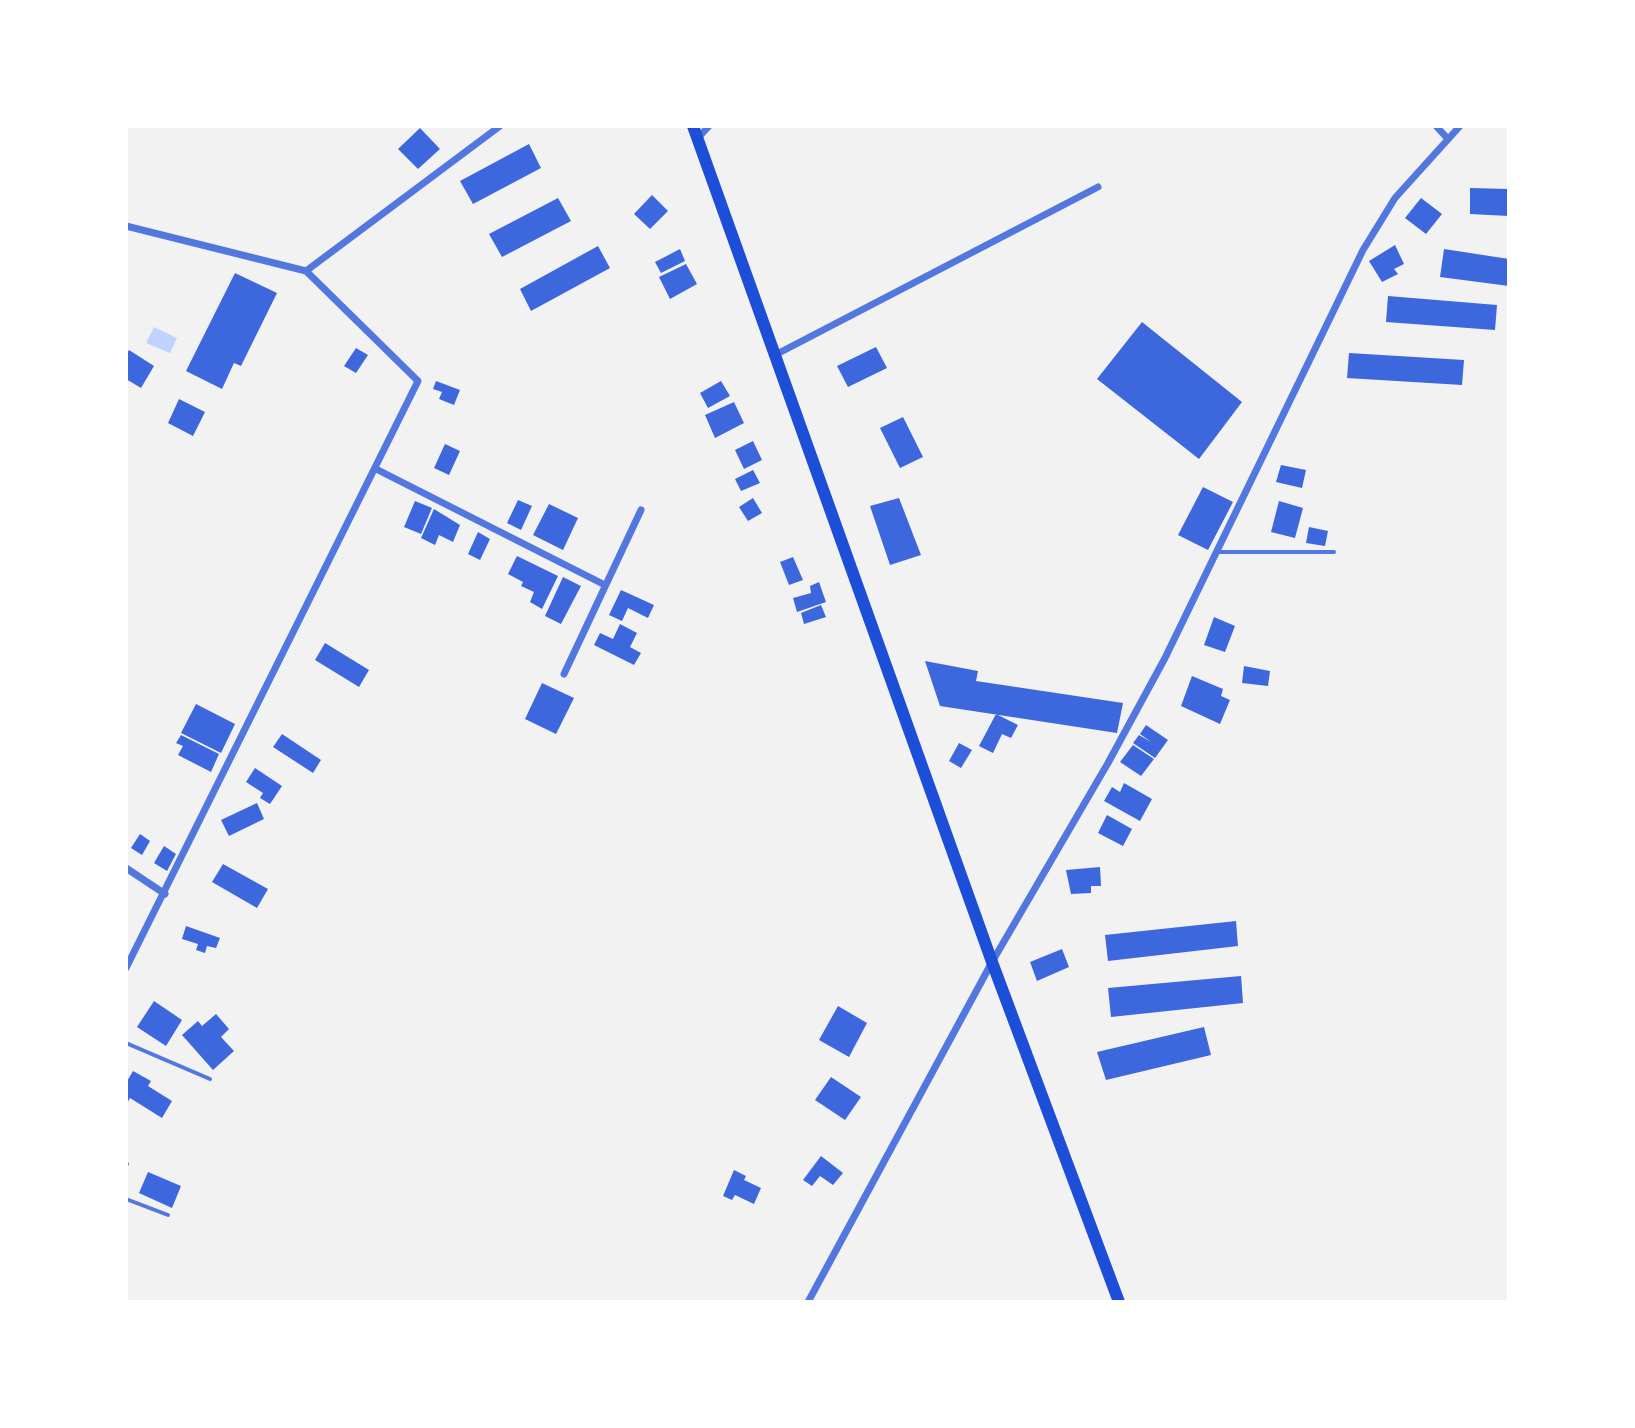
<!DOCTYPE html>
<html>
<head>
<meta charset="utf-8">
<style>
	body { margin:0 }
	#map { position:relative; width:1635px; height:1428px; overflow:hidden; background:#f2f2f2; font-family:"Fira Sans",sans-serif }
	canvas { display:block }
	.frame { position:absolute; inset:0; border:128px solid #fff; pointer-events:none }
</style>
</head>
<body>
<div id="map">
<canvas width="1635" height="1428"></canvas>
<div class="frame"></div>
</div>
<script>
const ctx = document.querySelector('canvas').getContext('2d');
ctx.lineJoin = 'round';
function fillPath(path, color) { ctx.fillStyle = color; ctx.fill(path, 'evenodd'); }
const shape = rows => new Path2D(rows.map(r => 'M' + r).join(''));
function trace(path, color, width, dash) { ctx.strokeStyle = color; ctx.lineWidth = width; ctx.lineCap = dash ? 'butt' : 'round'; ctx.setLineDash(dash || []); ctx.stroke(path); }
fillPath(shape([
	[154,327,177,338,170,353,146,343]
]), '#bfd3fe');
fillPath(shape([
	[420,128,440,149,418,169,398,149],
	[529,144,541,168,473,204,460,181],
	[1470,188,1509,189,1509,216,1470,214],
	[652,195,668,211,650,229,634,214],
	[558,198,571,221,502,257,489,234],
	[1421,198,1442,214,1426,234,1405,218],
	[1395,245,1404,264,1394,269,1398,274,1382,282,1369,261],
	[598,246,610,268,531,311,520,289],
	[680,249,685,261,661,273,655,262],
	[1444,249,1509,259,1509,286,1440,277],
	[686,264,697,284,670,299,659,277],
	[235,273,277,293,241,366,234,363,222,389,186,371],
	[1388,296,1497,305,1495,330,1386,322],
	[1142,322,1242,402,1199,459,1097,379],
	[876,347,887,368,848,387,837,366],
	[356,348,368,355,356,373,344,366],
	[129,350,154,366,141,388,126,379,126,355],
	[1349,353,1464,360,1462,385,1347,378],
	[436,381,460,390,454,405,439,399,442,392,433,389],
	[721,381,730,396,708,408,700,393],
	[179,399,205,412,193,436,168,423],
	[734,402,744,423,715,438,705,415],
	[903,417,923,457,900,468,880,428],
	[753,441,762,460,744,469,735,450],
	[445,444,460,451,449,475,434,468],
	[1281,465,1306,470,1302,488,1276,482],
	[753,470,760,483,741,491,735,479],
	[1203,487,1233,502,1208,550,1178,535],
	[753,498,762,513,748,521,739,507],
	[899,498,921,555,890,565,870,506],
	[518,500,532,506,521,530,507,523],
	[415,501,432,508,421,534,404,527],
	[1279,501,1303,508,1295,538,1271,532],
	[549,504,578,518,563,550,533,535],
	[434,509,460,525,453,542,439,535,435,545,421,538],
	[1309,527,1328,531,1325,546,1306,543],
	[478,532,490,539,480,560,468,554],
	[517,556,558,576,542,609,530,602,534,592,521,586,523,582,508,574],
	[793,557,803,580,789,585,780,562],
	[563,577,581,586,561,624,545,616],
	[819,582,826,602,797,612,793,598,811,593,810,586],
	[621,590,654,605,648,618,628,608,622,621,609,615],
	[821,605,826,617,804,624,801,613],
	[1214,617,1235,626,1225,652,1204,645],
	[620,624,637,633,630,647,641,653,634,665,594,645,600,633,613,639],
	[325,643,369,670,359,687,315,660],
	[925,661,978,671,976,681,1123,703,1117,733,940,706],
	[1244,666,1270,671,1268,686,1242,683],
	[1192,676,1223,689,1221,696,1230,700,1220,724,1181,706],
	[542,683,574,698,556,734,525,719],
	[196,704,235,724,221,753,181,733],
	[996,714,1018,725,1011,738,1002,734,993,753,979,746],
	[1146,725,1168,740,1155,758,1133,743,1139,735,1151,742,1140,734],
	[282,734,321,760,313,773,273,747],
	[181,735,219,754,211,772,178,755,183,746,176,743],
	[959,743,972,750,961,768,949,761],
	[1133,745,1154,759,1141,776,1120,762],
	[255,768,282,786,270,804,260,798,263,793,246,782],
	[1124,783,1152,799,1140,821,1104,801,1112,787,1120,792],
	[257,803,264,819,229,836,221,820],
	[1107,815,1132,829,1123,846,1098,833],
	[140,834,150,841,142,855,131,848],
	[164,846,176,854,167,871,154,863],
	[223,864,268,889,257,908,212,882],
	[1100,867,1101,886,1091,886,1091,893,1071,894,1066,870],
	[1236,921,1238,946,1108,961,1105,935],
	[186,926,220,938,216,948,207,946,205,953,196,950,198,944,182,939],
	[1062,949,1069,967,1037,981,1030,962],
	[1241,976,1243,1003,1111,1017,1108,988],
	[154,1001,182,1020,166,1046,137,1027],
	[838,1006,867,1023,849,1057,819,1040],
	[216,1014,229,1029,221,1037,234,1051,213,1070,182,1035,198,1021,202,1026],
	[1204,1027,1211,1055,1106,1080,1097,1052],
	[133,1071,151,1081,148,1086,172,1101,162,1118,130,1098,126,1105,126,1083],
	[831,1077,861,1097,845,1120,815,1100],
	[821,1156,843,1173,833,1185,820,1176,812,1186,803,1180],
	[734,1170,746,1176,744,1180,761,1188,754,1204,735,1195,732,1200,723,1196],
	[148,1172,181,1186,172,1208,139,1193]
]), '#3d67dc');
trace(shape([
	[1217,552,1334,552],
	[126,1043,210,1079],
	[126,1165,127,1164],
	[126,1199,168,1215]
]), '#5277de', 4);
trace(shape([
	[1436,126,1448,139],
	[697,139,709,126],
	[126,226,306,271,418,381,126,968],
	[306,271,500,126],
	[775,355,1098,187],
	[376,469,605,585],
	[564,674,641,510],
	[126,868,165,894],
	[808,1302,992,962,1108,763,1165,658,1363,250,1395,198,1460,126]
]), '#5277de', 7);
trace(shape([
	[693,126,992,962,1119,1302]
]), '#1d4ed8', 12);
</script>
</body>
</html>
